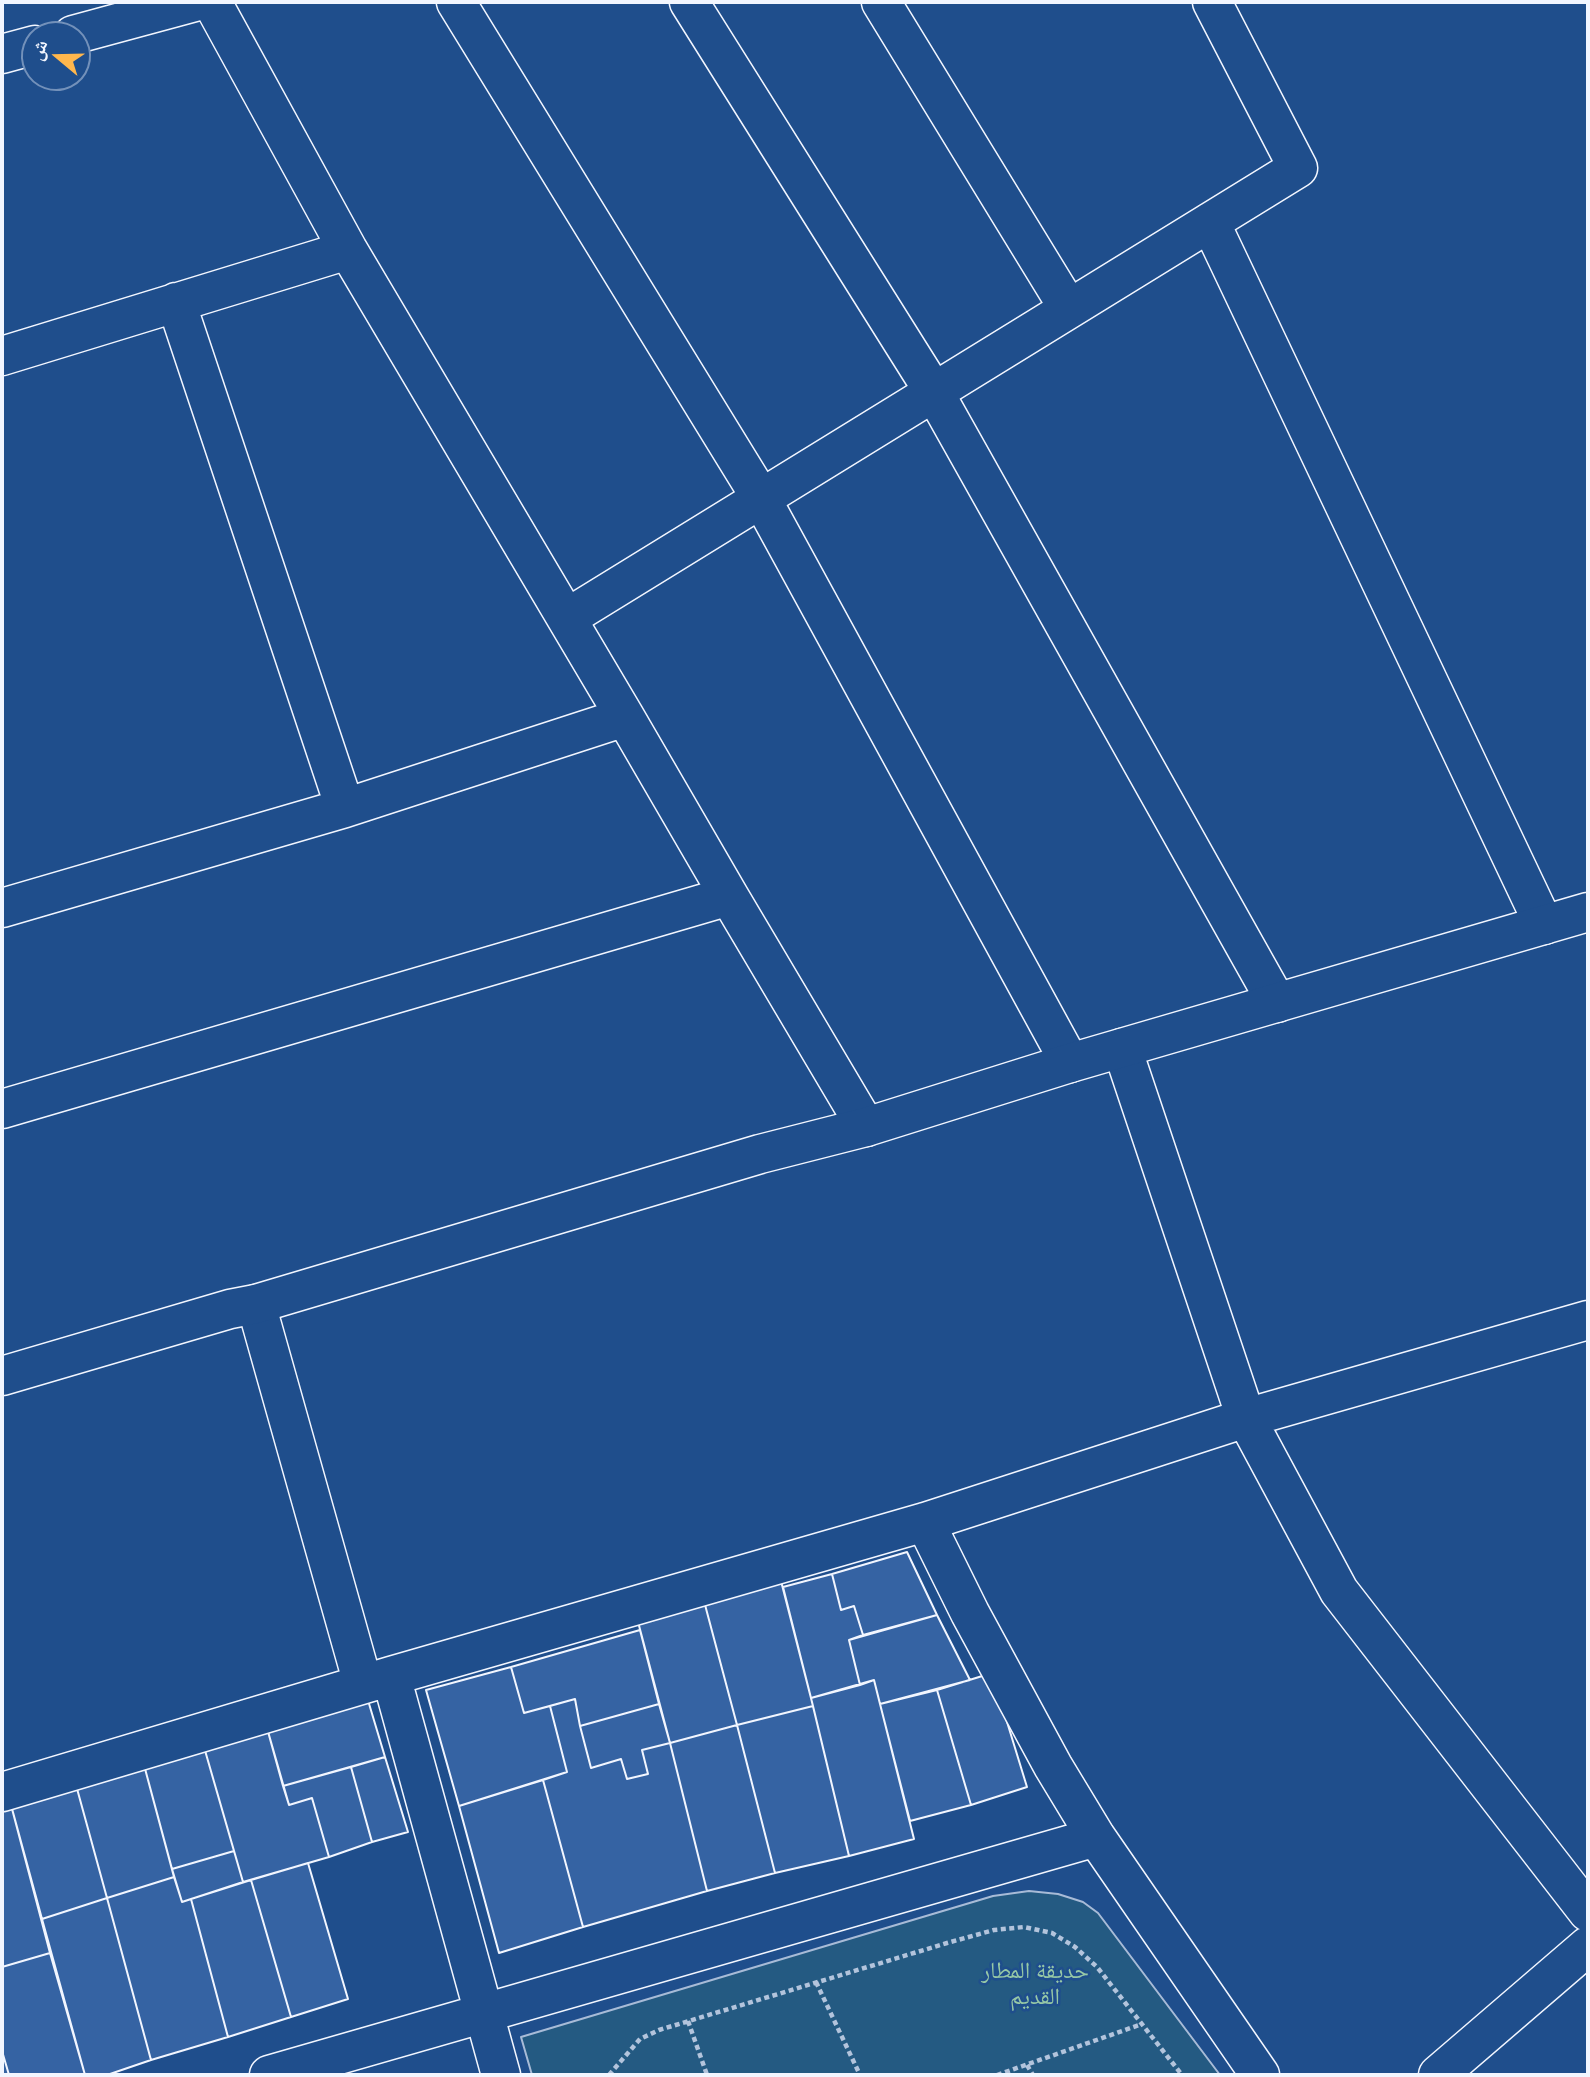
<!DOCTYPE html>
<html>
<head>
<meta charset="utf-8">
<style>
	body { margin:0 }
	#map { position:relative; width:1590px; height:2077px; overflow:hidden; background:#1f4e8c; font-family:Lato,"Noto Naskh Arabic",sans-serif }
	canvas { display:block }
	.frame { position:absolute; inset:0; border:4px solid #f2f6ff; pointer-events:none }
	.north { position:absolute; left:21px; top:21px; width:70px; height:70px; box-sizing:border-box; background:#1f4e8c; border:2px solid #7391ba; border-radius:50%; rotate:289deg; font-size:19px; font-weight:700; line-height:28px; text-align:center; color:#f2f6ff }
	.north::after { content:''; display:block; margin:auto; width:24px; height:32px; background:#ffb74d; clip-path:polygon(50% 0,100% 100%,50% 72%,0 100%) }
</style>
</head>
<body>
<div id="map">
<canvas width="1590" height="2077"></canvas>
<div class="frame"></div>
<div class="north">ش</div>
</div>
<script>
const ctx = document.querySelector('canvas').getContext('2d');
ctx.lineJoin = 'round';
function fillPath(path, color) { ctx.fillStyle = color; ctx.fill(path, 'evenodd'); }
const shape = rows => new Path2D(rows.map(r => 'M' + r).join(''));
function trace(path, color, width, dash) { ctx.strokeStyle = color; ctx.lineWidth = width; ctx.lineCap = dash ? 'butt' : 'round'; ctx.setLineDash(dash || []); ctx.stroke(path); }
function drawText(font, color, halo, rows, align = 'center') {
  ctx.font = font + ' Lato,"Noto Naskh Arabic",sans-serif'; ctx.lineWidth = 5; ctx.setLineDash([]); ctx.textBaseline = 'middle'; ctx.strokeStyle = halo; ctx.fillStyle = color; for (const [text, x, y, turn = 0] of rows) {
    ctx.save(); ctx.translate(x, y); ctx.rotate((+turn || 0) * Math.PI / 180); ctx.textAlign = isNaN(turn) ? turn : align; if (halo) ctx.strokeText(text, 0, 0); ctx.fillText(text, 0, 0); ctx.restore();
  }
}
const green = shape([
	[1029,1891,1058,1894,1083,1902,1098,1913,1220,2075,532,2075,521,2037,993,1896,1029,1891]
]);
fillPath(green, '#245a82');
trace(green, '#a8bbd7', 2);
const building = shape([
	[907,1552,937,1615,863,1635,854,1606,841,1610,832,1574,907,1552],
	[832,1574,841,1610,854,1606,863,1635,849,1640,860,1685,811,1698,783,1587,832,1574],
	[781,1581,813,1706,737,1725,704,1601,781,1581],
	[704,1601,737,1725,670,1743,637,1618,704,1601],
	[937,1615,970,1680,880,1704,874,1680,860,1685,849,1640,937,1615],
	[640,1630,659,1704,580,1726,575,1699,524,1713,511,1667,640,1630],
	[511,1667,524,1713,550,1706,567,1772,459,1806,426,1690,511,1667],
	[992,1673,1027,1787,971,1805,937,1690,992,1673],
	[874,1680,914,1839,849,1856,811,1698,874,1680],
	[937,1690,971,1805,910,1821,880,1704,937,1690],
	[367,1697,385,1757,283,1786,267,1728,367,1697],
	[575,1699,580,1726,591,1768,621,1759,627,1779,648,1774,642,1750,670,1743,707,1891,583,1927,543,1780,567,1772,550,1706,575,1699],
	[659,1704,670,1743,642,1750,648,1774,627,1779,621,1759,591,1768,580,1726,659,1704],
	[813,1706,849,1856,775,1873,737,1725,813,1706],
	[737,1725,775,1873,707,1891,670,1743,737,1725],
	[267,1728,289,1805,312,1798,329,1857,243,1882,204,1747,267,1728],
	[204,1747,234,1851,172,1869,144,1765,204,1747],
	[385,1757,408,1832,372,1842,351,1767,385,1757],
	[144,1765,174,1877,107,1898,76,1785,144,1765],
	[351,1767,372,1842,329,1857,312,1798,289,1805,283,1786,351,1767],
	[543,1780,583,1927,499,1953,459,1806,543,1780],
	[76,1785,107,1898,42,1919,11,1805,76,1785],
	[11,1805,50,1953,2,1967,2,1807,11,1805],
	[234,1851,243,1882,182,1902,172,1869,234,1851],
	[308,1863,348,1999,291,2017,251,1880,308,1863],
	[174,1877,182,1902,191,1899,228,2037,151,2060,107,1898,174,1877],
	[251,1880,291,2017,228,2037,191,1899,251,1880],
	[107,1898,151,2060,107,2075,85,2075,42,1919,107,1898],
	[50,1953,85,2075,9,2075,2,2051,2,1967,50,1953],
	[2,2051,9,2075,2,2075,2,2051]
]);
fillPath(building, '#3563a3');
trace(building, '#f2f6ff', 2);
const minor = shape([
	[212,2,348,250,625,717,729,896,866,1127],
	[456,2,761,498,1070,1063],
	[689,2,934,392,1277,1003],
	[881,2,1069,309],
	[73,35,195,2],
	[2,54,35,45],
	[1210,222,1544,925],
	[176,302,345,808],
	[2,356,348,250],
	[567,618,1298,168,1212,2],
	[2,908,345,808,625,717],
	[1122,1048,1246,1418,1339,1591,1588,1912],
	[2,1109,729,896],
	[256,1304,363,1684],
	[925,1522,970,1613,1053,1766,1096,1837,1260,2075],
	[391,1676,501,2075],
	[2,1792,391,1676,925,1522,1246,1418,1588,1320],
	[269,2075,1096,1837],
	[1438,2075,1588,1946]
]);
const major = shape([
	[2,1376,230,1309,256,1304,760,1154,866,1127,1070,1063,1588,912]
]);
trace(minor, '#f2f6ff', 41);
trace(major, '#f2f6ff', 41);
trace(shape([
	[816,1982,860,2075],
	[688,2021,707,2075],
	[1027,2065,1033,2075],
	[609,2075,640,2039,659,2030,947,1943,994,1930,1024,1927,1052,1933,1075,1947,1097,1967,1182,2075],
	[997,2075,1142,2024]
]), '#b3c4dc', 4.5, [5, 3.5]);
trace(minor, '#1f4e8c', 38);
trace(major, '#1f4e8c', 38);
drawText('23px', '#97c8a6', '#1f4e8c', [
	["حديقة المطار",1035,1971],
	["القديم",1035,1997]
]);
</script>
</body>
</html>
